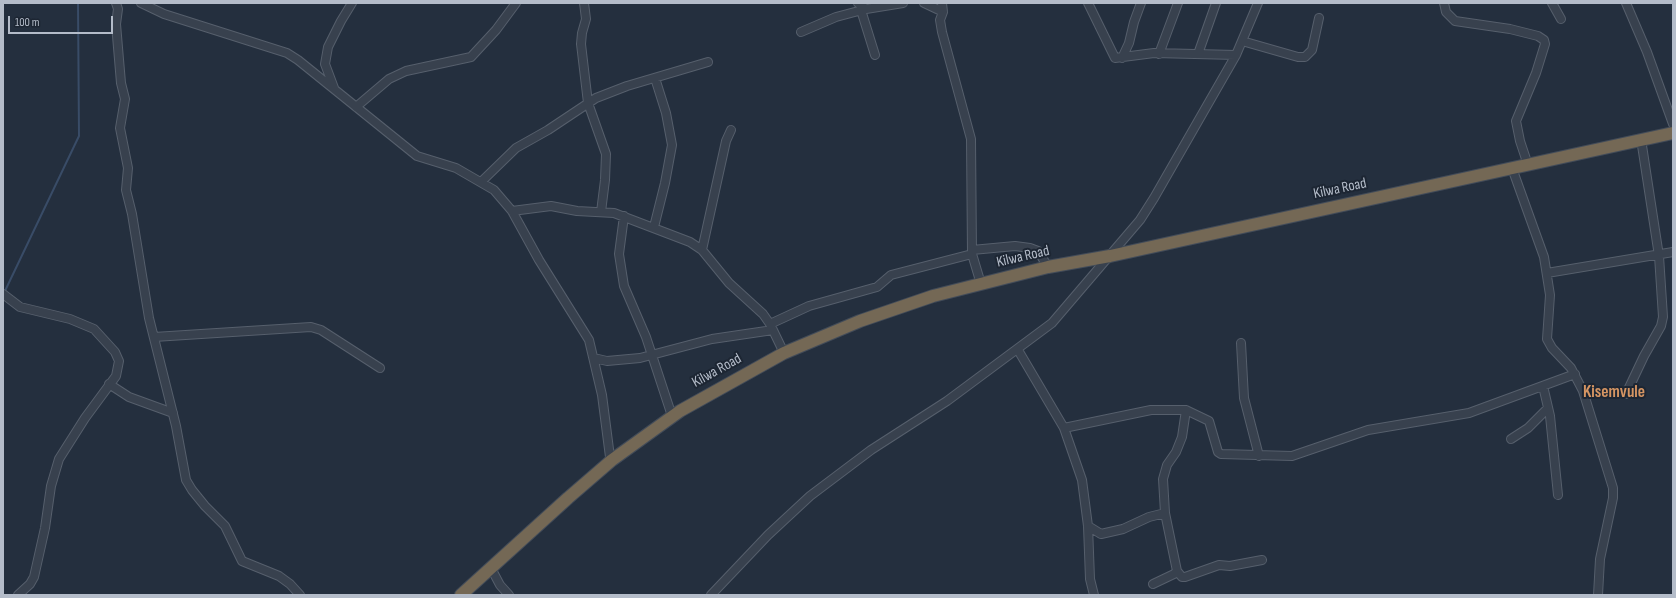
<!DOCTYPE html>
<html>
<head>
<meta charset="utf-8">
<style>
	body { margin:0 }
	#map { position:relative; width:1676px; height:598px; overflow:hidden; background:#242f3e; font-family:"Sofia Sans Condensed",sans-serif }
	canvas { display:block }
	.frame { position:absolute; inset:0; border:4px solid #b4bcc9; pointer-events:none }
	.scale { position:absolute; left:8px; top:16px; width:105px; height:18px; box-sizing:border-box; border:2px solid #b4bcc9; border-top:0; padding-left:5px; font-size:12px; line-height:14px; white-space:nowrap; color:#b4bcc9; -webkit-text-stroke:3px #1d2633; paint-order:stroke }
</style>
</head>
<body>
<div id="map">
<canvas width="1676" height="598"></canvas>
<div class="frame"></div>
<div class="scale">100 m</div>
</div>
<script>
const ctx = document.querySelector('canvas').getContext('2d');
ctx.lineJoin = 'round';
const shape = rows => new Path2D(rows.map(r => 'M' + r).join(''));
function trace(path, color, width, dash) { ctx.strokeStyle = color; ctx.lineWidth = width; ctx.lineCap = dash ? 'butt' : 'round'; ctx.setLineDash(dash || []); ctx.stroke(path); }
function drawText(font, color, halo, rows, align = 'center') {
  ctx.font = font + ' "Sofia Sans Condensed",sans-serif'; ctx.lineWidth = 4; ctx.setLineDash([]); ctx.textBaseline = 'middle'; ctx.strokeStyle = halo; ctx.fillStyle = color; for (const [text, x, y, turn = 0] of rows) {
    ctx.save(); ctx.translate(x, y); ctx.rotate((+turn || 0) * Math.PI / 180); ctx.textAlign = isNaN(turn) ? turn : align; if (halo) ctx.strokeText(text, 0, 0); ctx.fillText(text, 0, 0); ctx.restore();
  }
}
trace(shape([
	[4,293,79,136,78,3]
]), '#394c67', 2);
const minor = shape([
	[116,3,118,9,116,24,121,83,125,99,120,128,128,168,126,190,132,214,149,318,176,426,186,480,192,490,205,506,225,526,242,561,279,576,290,584,300,595],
	[141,3,164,14,287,53,298,60,417,156,456,168,494,190,512,211,539,260,589,340,602,395,610,457,612,460],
	[584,3,586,19,582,33,581,44,588,103,606,154,605,180,601,212],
	[858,3,866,9,903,3],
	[924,3,943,12],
	[942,3,943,12,940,20,942,32,971,139,972,254,981,284],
	[1088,3,1115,58,1154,53,1236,55],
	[1444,3,1446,12,1455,21,1510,29,1538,36,1544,40,1545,44,1536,73,1516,121,1520,141,1528,165],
	[1552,3,1561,19],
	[1626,3,1647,52,1673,124],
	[861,10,875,55],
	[801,32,836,17,866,9],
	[1242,41,1298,57,1305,57,1312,50,1319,18],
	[1159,54,1178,3],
	[1198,54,1216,3],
	[1122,58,1129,43,1134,22,1141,3],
	[334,88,325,64,328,47,341,21,352,3],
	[356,107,389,79,406,71,471,57,496,30,516,3],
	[1512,168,1544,257,1550,295,1547,339,1552,348,1571,368,1583,391,1613,488,1613,498,1600,559,1598,595],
	[481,182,516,148,548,130,596,98,627,86,708,62],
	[512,211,551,206,577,211,614,213,690,242,702,250,729,283,763,314,770,324,784,353],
	[624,216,619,254,624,286,646,337,672,416],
	[654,227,665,183,672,145,666,113,655,78],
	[702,250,726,141,731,130],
	[972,250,1015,246,1030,248,1038,251,1048,267],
	[1547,273,1673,252],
	[3,294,20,307,70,319,94,329,115,352,119,361,116,376,85,418,59,459,51,486,45,528,34,577,30,584,18,595],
	[770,324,809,306,877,287,891,275,972,254],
	[154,337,311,327,321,330,380,368],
	[1241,343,1244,398,1259,456],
	[1018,350,1064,428,1082,480,1088,526,1090,579,1094,595],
	[594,358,607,361,640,358,712,339,773,330],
	[109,384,129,397,173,413],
	[1543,386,1550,416,1558,495],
	[1626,394,1644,356,1661,326,1663,317,1659,256,1641,139],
	[1064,428,1151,410,1186,410,1209,421,1218,452,1221,454,1292,456,1368,430,1469,413,1575,374],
	[1511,439,1528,428,1548,408],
	[1088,526,1101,534,1123,529,1149,517,1165,513],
	[491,568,500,585,509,595],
	[1177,571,1182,577,1185,577,1219,565,1230,566,1262,560],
	[1153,584,1174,574,1177,571,1165,513,1163,479,1167,465,1176,452,1182,437,1186,410],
	[711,595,768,535,810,496,871,450,947,401,1052,323,1140,220,1154,198,1236,55,1258,3]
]);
const highway = shape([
	[461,595,568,498,612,460,680,411,784,353,860,321,933,296,1048,267,1110,256,1673,133]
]);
trace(minor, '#565f6c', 10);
trace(highway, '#434c59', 14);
trace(minor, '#38414e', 8);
trace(highway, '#746855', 12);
drawText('15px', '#b4bcc9', '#1d2633', [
	["Kilwa Road",1340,189,-12],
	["Kilwa Road",1023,257,-13],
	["Kilwa Road",717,371,-29]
]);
drawText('bold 17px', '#d59563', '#1d2633', [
	["Kisemvule",1614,393]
]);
</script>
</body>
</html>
